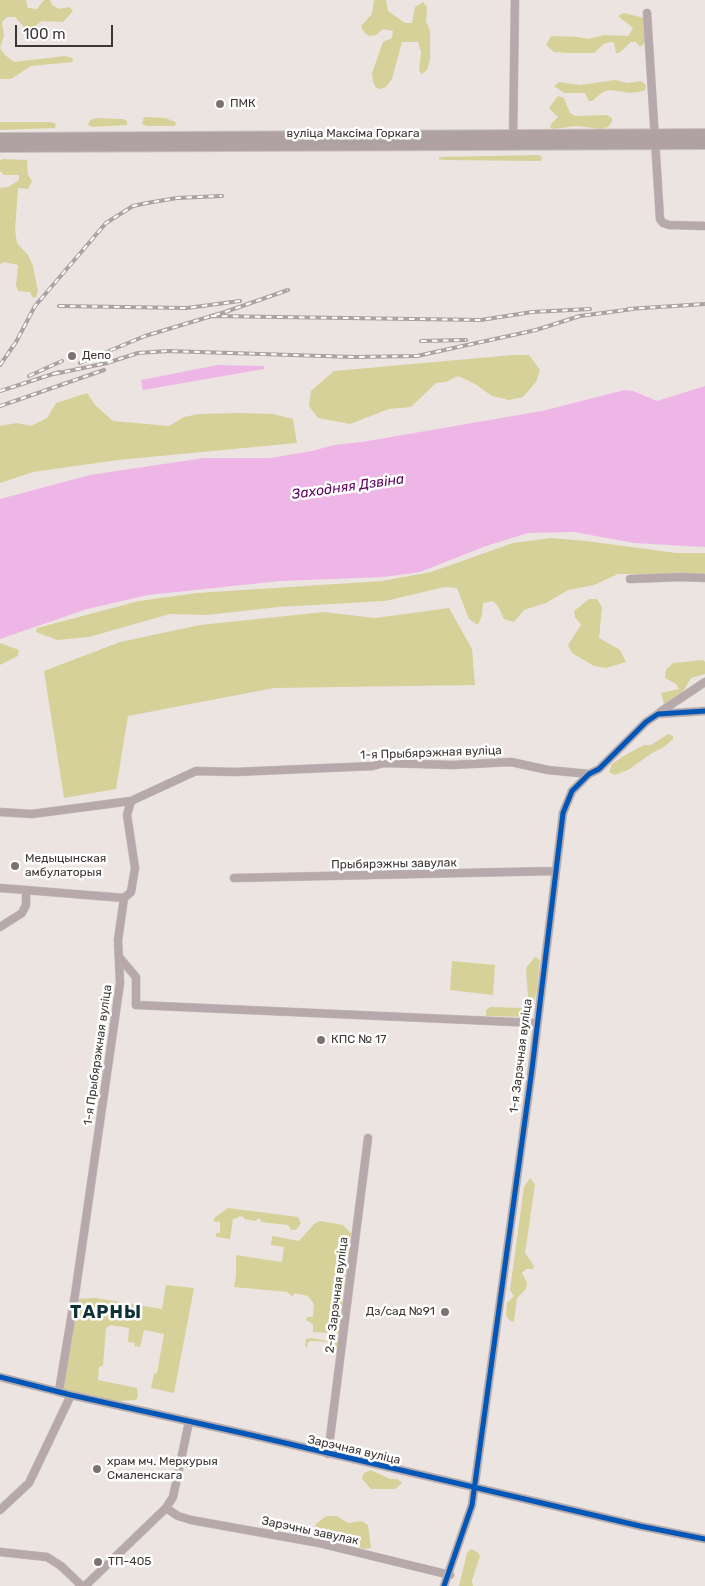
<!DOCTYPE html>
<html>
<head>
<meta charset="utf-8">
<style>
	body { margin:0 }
	#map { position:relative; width:705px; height:1586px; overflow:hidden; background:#ece4e1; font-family:Rubik,sans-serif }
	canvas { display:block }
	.scale { position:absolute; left:15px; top:25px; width:98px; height:22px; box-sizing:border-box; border:2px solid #3c3634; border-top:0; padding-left:6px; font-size:15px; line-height:18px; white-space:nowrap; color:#3c3634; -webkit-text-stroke:4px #fff; paint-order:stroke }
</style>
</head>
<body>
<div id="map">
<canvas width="705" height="1586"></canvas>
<div class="scale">100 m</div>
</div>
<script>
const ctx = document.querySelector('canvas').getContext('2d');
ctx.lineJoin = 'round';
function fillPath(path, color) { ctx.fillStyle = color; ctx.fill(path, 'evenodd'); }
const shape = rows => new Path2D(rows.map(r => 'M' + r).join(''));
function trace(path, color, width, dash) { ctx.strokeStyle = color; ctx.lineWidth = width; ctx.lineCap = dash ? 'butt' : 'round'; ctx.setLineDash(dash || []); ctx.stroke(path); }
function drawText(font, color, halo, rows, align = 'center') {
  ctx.font = font + ' Rubik,sans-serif'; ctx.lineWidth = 5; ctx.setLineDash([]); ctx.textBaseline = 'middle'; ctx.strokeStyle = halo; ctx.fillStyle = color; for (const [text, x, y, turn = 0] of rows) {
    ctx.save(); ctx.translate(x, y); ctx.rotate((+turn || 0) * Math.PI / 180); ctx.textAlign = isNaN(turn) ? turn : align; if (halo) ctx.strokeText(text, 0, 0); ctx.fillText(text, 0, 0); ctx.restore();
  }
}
fillPath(shape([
	[0,0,26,0,28,8,37,9,44,0,50,0,52,5,59,9,69,7,73,11,63,22,42,21,31,29,24,27,15,17,7,17,2,22,4,36,0,48,5,55,14,62,65,56,72,58,73,62,31,66,11,79,0,79],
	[374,0,386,0,388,11,405,23,412,23,415,7,423,2,427,7,426,21,430,31,430,60,427,70,422,74,419,71,421,52,418,42,402,42,392,79,386,87,380,89,376,88,373,82,372,73,383,42,392,38,393,31,383,29,376,35,369,36,364,32,361,26,372,14],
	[624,13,644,18,645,41,643,45,640,47,636,42,631,42,619,53,616,53,614,43,610,42,604,44,594,53,567,53,554,52,546,45,551,36,578,37,588,39,604,35,628,36,633,28,618,16],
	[615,80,628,83,641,81,645,84,646,88,644,91,630,93,610,90,603,92,592,101,589,101,585,93,564,93,554,86,559,82,580,85],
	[558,96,564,98,570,113,576,116,606,115,612,118,612,122,608,127,601,129,577,126,553,129,550,127,552,123,558,117,549,108],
	[144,117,165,118,176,122,175,126,147,126,142,124],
	[97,118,123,119,127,121,127,125,93,127,88,125,90,120],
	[0,122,51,122,56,124,55,128,0,130],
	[539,155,542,157,541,161,443,160,439,159,439,157],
	[3,159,27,160,28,175,32,181,28,189,18,188,15,230,17,243,28,255,33,266,38,291,36,297,33,298,30,292,18,291,16,285,18,265,4,262,0,264,0,188,8,187,19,180,19,175,4,175,0,171,0,160],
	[513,355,529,355,540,370,536,382,523,397,509,400,492,396,475,384,458,376,446,382,436,383,411,407,389,409,350,424,318,418,309,406,311,391,334,371],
	[87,393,95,405,113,421,169,426,184,417,199,414,240,413,273,414,293,419,297,443,118,460,33,472,0,483,0,426,17,423,31,426,47,418,56,403],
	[551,538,586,541,676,553,705,553,705,574,618,574,594,585,568,590,546,603,524,610,514,622,504,619,498,606,493,601,483,603,482,615,478,625,469,619,457,588,445,587,385,601,278,607,207,615,170,614,89,637,57,640,36,632,37,628,139,601,197,593,382,581,431,572,513,543],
	[589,599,597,599,602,607,599,638,620,650,626,662,606,668,594,666,572,653,568,645,581,625,575,617,574,611],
	[449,608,472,649,475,685,274,688,128,716,116,789,64,798,44,671,120,642,200,625,324,612,375,618],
	[0,643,19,650,18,656,0,665],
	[703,660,705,662,705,674,691,678,684,690,672,702,664,704,661,693,679,689,676,684,665,678,666,670,673,663],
	[668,734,673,736,673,739,664,747,652,753,628,770,615,775,609,772,612,764,622,757,644,745,651,745],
	[535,957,540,960,537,989,532,1012,528,1017,486,1016,486,1010,490,1007,522,1008,528,997,526,968],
	[452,961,495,965,493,995,450,990],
	[530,1178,535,1184,525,1253,534,1266,533,1269,526,1269,522,1273,527,1283,526,1289,517,1298,514,1322,509,1320,506,1315,507,1303,514,1296,510,1290,524,1187],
	[228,1208,298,1217,301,1223,296,1230,291,1230,288,1225,261,1222,261,1219,257,1219,256,1221,244,1219,244,1217,239,1216,238,1218,233,1219,230,1239,216,1237,216,1233,220,1233,220,1222,213,1221,215,1217],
	[320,1221,343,1225,351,1233,345,1306,337,1349,335,1348,334,1342,311,1341,308,1342,307,1348,305,1345,306,1339,311,1338,329,1341,330,1333,313,1332,313,1324,306,1320,307,1317,313,1317,314,1304,308,1296,294,1293,293,1296,290,1295,288,1292,234,1287,236,1276,236,1255,282,1262,284,1247,271,1245,272,1236,299,1241,314,1224],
	[166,1285,194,1288,174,1393,151,1388,154,1374,157,1373,164,1334,144,1330,140,1347,134,1346,135,1343,128,1342,129,1328,110,1325,106,1328,103,1366,99,1367,98,1380,137,1388,138,1396,136,1400,117,1401,70,1392,61,1388,75,1299,95,1298,162,1309],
	[371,1470,390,1479,397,1479,402,1483,395,1489,371,1489,362,1479,364,1473],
	[326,1516,337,1516,348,1523,362,1521,368,1525,371,1548,364,1549,342,1541,329,1541,319,1536,315,1530,316,1524],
	[471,1549,477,1552,480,1556,472,1581,473,1586,459,1586,467,1553]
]), '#d6d198');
fillPath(shape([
	[218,365,264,366,264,369,143,390,141,380],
	[705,386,705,547,634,543,574,532,528,533,486,546,420,572,384,577,280,581,148,595,87,609,0,639,0,499,90,475,204,458,270,458,312,451,334,445,362,442,542,411,625,390,633,391,657,401]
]), '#edb6e6');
const minor = shape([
	[647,13,660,219,663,223,669,225,705,226],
	[513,140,515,0],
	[630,579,682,577,705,578],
	[660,712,705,682],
	[0,812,32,814,131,801,196,771,235,772,373,766,384,763,453,765,511,762,548,770,589,774],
	[234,878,554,871],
	[0,888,124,898],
	[0,927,22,913,26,905,26,890],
	[119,957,136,977,136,1005,536,1023],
	[0,1377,71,1395,251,1435,640,1526,705,1539],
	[59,1391,75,1295,120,983,118,940,124,898,131,892,135,868,127,815,131,801],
	[328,1454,368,1138],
	[166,1508,178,1516,191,1520,319,1543,450,1575],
	[0,1510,29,1483,71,1395],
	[0,1552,47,1557,61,1566,82,1586],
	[85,1586,166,1508,173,1497,189,1422],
	[444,1586,472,1505,532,1069,563,813,572,791,589,774,599,769,646,722,658,714,705,711]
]);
const major = shape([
	[0,138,705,134],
	[0,147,705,144]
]);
trace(minor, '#c8c2bf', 9);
trace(major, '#c8c2bf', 12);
trace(minor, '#b7a9ab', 8);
trace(major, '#b0a1a3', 10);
trace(shape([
	[0,144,705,140]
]), '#aba2a1', 1);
const rail = shape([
	[59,306,187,308,240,301],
	[628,309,705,304],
	[211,316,481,320,532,312,590,309],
	[421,341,466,340],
	[80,363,145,336,225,312,288,290],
	[0,365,16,342,35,306,106,223,133,206,147,203,177,198,222,196],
	[54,374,107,363,138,353,168,351,354,357,417,356,536,330,580,316,633,309],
	[29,376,62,361],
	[0,391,59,372],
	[0,406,104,370]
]);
trace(rail, '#aba2a1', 4);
trace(rail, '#fff', 2, [5.5]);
trace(shape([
	[0,1377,71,1395,251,1435,640,1526,705,1539],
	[444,1586,472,1505,532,1069,563,813,572,791,589,774,599,769,646,722,658,714,705,711]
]), '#0057b8', 5);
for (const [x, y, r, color] of [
	[220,104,5,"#7a7371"],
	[72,356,5,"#7a7371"],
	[15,866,5,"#7a7371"],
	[321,1040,5,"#7a7371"],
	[445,1312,5,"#7a7371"],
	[97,1469,5,"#7a7371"],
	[98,1562,5,"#7a7371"]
]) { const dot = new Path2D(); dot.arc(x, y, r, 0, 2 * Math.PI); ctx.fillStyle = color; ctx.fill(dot); trace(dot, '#fff', 2); }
drawText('12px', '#3c3634', '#fff', [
	["ПМК",230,104],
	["Депо",82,356],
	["Медыцынская",25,859],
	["амбулаторыя",25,873],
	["КПС № 17",331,1040],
	["Дз/сад №91",435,1312,"right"],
	["храм мч. Меркурыя",107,1462],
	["Смаленскага",107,1476],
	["ТП-405",108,1562]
], 'left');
drawText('12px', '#3c3634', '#fff', [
	["вуліца Максіма Горкага",353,134],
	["1-я Прыбярэжная вуліца",431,753,-2],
	["Прыбярэжны завулак",394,864,-1],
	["1-я Прыбярэжная вуліца",98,1055,-82],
	["1-я Зарэчная вуліца",521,1056,-83],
	["2-я Зарэчная вуліца",337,1295,-83],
	["Зарэчная вуліца",354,1450,13],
	["Зарэчны завулак",310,1531,12]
]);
drawText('italic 14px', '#5e025e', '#fff', [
	["Заходняя Дзвіна",348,487,-8]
]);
ctx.letterSpacing = '1px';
drawText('bold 18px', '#0f3137', '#fff', [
	["ТАРНЫ",106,1313]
]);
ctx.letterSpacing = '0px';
</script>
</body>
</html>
